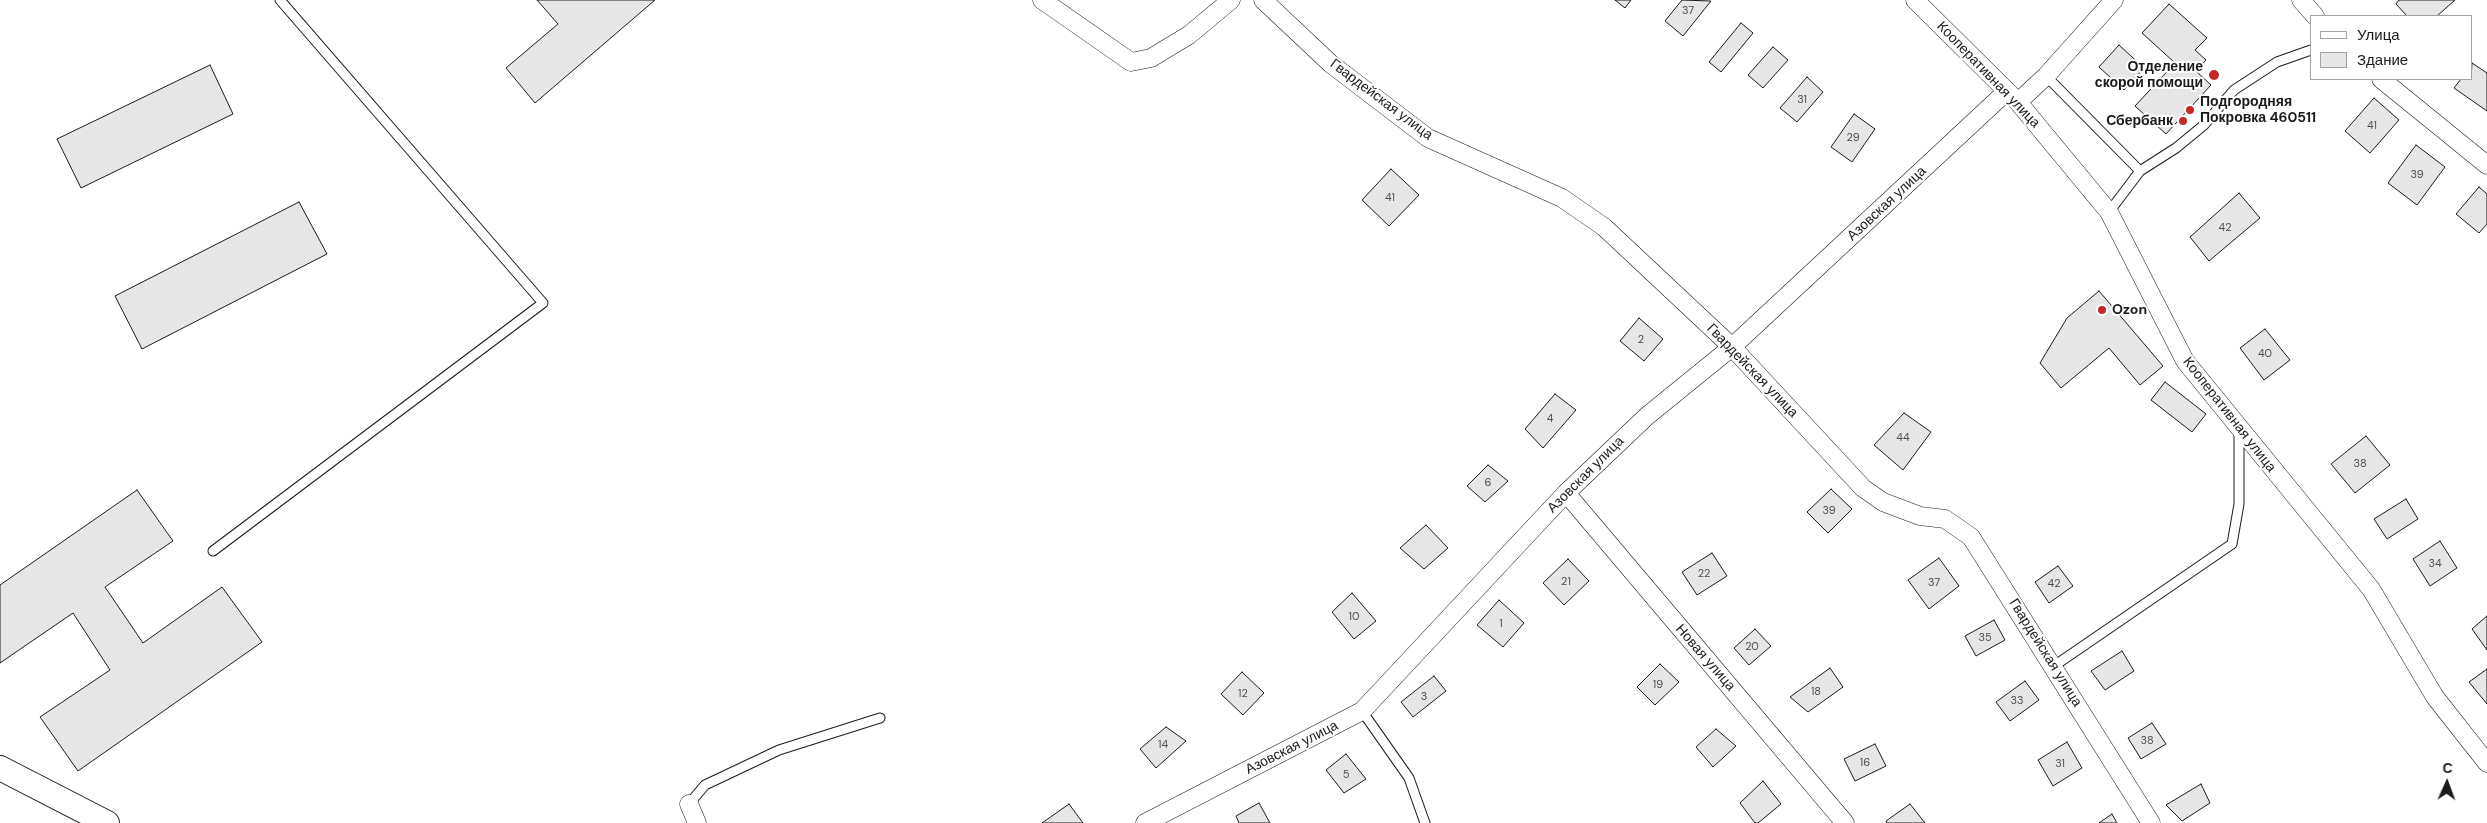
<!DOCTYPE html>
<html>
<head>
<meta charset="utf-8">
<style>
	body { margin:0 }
	#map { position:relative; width:2487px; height:823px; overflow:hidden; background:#fff; font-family:"DM Sans",sans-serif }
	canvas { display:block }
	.legend { position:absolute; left:2310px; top:15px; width:162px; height:65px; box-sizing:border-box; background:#fff; border:1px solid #a3a3a3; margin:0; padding:6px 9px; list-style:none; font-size:15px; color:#1a1a1a }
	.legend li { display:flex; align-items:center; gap:10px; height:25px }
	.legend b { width:25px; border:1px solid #a3a3a3 }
	.north { position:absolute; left:2422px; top:758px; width:50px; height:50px; -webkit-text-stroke:4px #fff; paint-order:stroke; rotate:2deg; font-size:14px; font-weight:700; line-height:20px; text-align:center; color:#1a1a1a }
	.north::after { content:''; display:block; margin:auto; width:18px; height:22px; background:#1a1a1a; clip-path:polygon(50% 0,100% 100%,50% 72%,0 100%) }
</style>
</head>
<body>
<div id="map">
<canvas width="2487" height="823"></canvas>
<ul class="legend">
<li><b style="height:6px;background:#fff"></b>Улица</li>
<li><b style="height:14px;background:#e6e6e6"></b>Здание</li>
</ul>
<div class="north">С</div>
</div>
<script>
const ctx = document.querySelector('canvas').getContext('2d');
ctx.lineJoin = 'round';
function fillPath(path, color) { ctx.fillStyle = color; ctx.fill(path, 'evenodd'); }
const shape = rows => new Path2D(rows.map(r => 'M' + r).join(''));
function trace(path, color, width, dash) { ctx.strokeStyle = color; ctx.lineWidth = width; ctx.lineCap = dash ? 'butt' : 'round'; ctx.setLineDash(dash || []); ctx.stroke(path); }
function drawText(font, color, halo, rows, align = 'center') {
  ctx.font = font + ' "DM Sans",sans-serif'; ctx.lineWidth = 4; ctx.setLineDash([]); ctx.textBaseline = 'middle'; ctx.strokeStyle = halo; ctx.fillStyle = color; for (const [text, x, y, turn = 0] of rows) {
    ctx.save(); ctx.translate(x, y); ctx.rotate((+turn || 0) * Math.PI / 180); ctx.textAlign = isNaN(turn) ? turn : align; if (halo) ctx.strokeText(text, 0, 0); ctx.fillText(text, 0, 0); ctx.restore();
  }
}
const building = shape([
	[537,0,655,0,535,103,506,68,558,24,537,0],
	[1615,0,1631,0,1625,8,1615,0],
	[1682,0,1711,1,1683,36,1665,21,1682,0],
	[2399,0,2455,0,2437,16,2407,16,2396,4,2399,0],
	[2169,4,2207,38,2195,50,2206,60,2196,71,2211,85,2166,134,2135,106,2175,63,2142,33,2169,4],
	[1741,23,1753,33,1721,72,1709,62,1741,23],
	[2119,45,2144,68,2124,90,2099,67,2119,45],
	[1773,47,1788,60,1763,88,1748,75,1773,47],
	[2472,63,2487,73,2487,111,2454,88,2461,79,2471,79,2472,63],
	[210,65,233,114,81,188,57,139,210,65],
	[1807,77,1823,92,1797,122,1780,108,1807,77],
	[2374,98,2399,120,2370,153,2345,131,2374,98],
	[1854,114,1875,129,1852,162,1831,147,1854,114],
	[2416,145,2445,167,2417,205,2388,183,2416,145],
	[1391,169,1419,195,1389,226,1362,200,1391,169],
	[2479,187,2487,194,2487,224,2479,233,2456,214,2479,187],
	[2239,193,2260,218,2209,261,2190,237,2239,193],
	[299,202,327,254,142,349,115,296,299,202],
	[2099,291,2163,366,2140,385,2109,348,2061,388,2040,363,2067,318,2099,291],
	[1639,318,1663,339,1644,361,1620,341,1639,318],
	[2265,329,2290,360,2264,380,2240,348,2265,329],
	[2165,382,2206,414,2192,432,2151,400,2165,382],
	[1555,394,1576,410,1543,448,1525,429,1555,394],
	[1904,413,1931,432,1903,470,1874,445,1904,413],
	[2366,436,2390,465,2355,493,2331,464,2366,436],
	[1488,465,1508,481,1485,502,1467,486,1488,465],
	[1831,489,1852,509,1828,533,1807,512,1831,489],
	[137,490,173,541,105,587,143,643,222,587,262,642,78,771,40,717,110,670,73,613,0,663,0,585,137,490],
	[2406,499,2418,519,2387,539,2374,519,2406,499],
	[1426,525,1448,548,1424,569,1400,548,1426,525],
	[2440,541,2457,568,2430,586,2413,559,2440,541],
	[1712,553,1727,576,1697,595,1682,572,1712,553],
	[1939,558,1959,586,1929,609,1908,580,1939,558],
	[1568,559,1589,581,1564,605,1543,583,1568,559],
	[2058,566,2073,586,2049,603,2035,582,2058,566],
	[1352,593,1376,621,1354,639,1332,612,1352,593],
	[1499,600,1524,623,1503,647,1477,625,1499,600],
	[2487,616,2487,650,2472,629,2487,616],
	[1994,620,2005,640,1976,656,1965,636,1994,620],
	[1755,629,1771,646,1749,665,1734,648,1755,629],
	[2122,651,2134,671,2105,690,2091,671,2122,651],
	[1660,664,1679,682,1655,705,1637,687,1660,664],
	[1830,668,1843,687,1808,712,1790,697,1830,668],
	[2487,669,2487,704,2469,682,2487,669],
	[1242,672,1264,693,1243,715,1221,694,1242,672],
	[1434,676,1446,691,1413,717,1401,702,1434,676],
	[2025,681,2039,700,2010,721,1996,702,2025,681],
	[2152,723,2166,744,2141,759,2128,738,2152,723],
	[1166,727,1186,741,1156,768,1140,749,1166,727],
	[1716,729,1736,746,1713,767,1696,747,1716,729],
	[2067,742,2082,768,2053,786,2038,760,2067,742],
	[1875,744,1886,766,1855,781,1844,759,1875,744],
	[1346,754,1366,779,1344,793,1326,770,1346,754],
	[1763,781,1781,804,1758,823,1755,823,1740,803,1763,781],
	[2201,784,2210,803,2182,821,2166,805,2201,784],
	[1259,803,1270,823,1239,823,1236,816,1259,803],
	[1069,804,1083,823,1042,823,1069,804],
	[1910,804,1925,823,1887,823,1886,821,1910,804],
	[2112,814,2117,823,2099,823,2112,814]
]);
fillPath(building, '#e6e6e6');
trace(building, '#1a1a1a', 1);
const lane = shape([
	[2046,76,2140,171],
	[2109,212,2140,171,2176,148,2204,125,2234,90,2277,62,2311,50],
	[213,551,543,303,280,0],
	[2054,666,2232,544,2239,504,2239,430],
	[1362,711,1409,778,1425,823],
	[689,804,705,785,779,750,880,718]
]);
const street = shape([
	[1042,0,1131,62,1151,58,1189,35,1231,0],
	[1263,0,1331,64,1428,138,1562,198,1604,227,1732,347,1863,488,1883,502,1920,516,1945,519,1971,537,2151,823],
	[1915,0,2018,102,2109,212,2185,361,2371,589,2435,697,2487,763],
	[2301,0,2315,16],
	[2381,79,2487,165],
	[2018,102,2046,76,2114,0],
	[1566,493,1845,823],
	[689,804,697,823],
	[1145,823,1362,711,1566,493,1647,416,1732,347,2007,91]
]);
const secondary = shape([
	[0,768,107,823]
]);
trace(lane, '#1a1a1a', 11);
trace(street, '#1a1a1a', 19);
trace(secondary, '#1a1a1a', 26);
trace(lane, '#fff', 9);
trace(street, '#fff', 18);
trace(secondary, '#fff', 24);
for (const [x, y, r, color] of [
	[2214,75,6,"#c62828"],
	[2190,110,5,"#c62828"],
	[2183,121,5,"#c62828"],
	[2102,310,5,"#c62828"]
]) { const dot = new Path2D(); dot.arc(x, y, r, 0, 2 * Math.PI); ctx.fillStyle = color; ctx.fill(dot); trace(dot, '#fff', 2); }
drawText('11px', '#4d4d4d', null, [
	["37",1688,11],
	["31",1802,100],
	["41",2372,126],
	["29",1853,138],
	["39",2417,175],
	["41",1390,198],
	["42",2225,228],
	["2",1641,340],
	["40",2265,354],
	["4",1550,419],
	["44",1903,438],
	["38",2360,464],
	["6",1488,483],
	["39",1829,511],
	["34",2435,564],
	["22",1704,574],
	["21",1566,582],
	["37",1934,583],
	["42",2054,584],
	["10",1354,617],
	["1",1501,624],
	["35",1985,638],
	["20",1752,647],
	["19",1658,685],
	["18",1816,692],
	["12",1243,694],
	["3",1424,697],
	["33",2017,701],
	["38",2147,741],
	["14",1163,745],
	["16",1865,763],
	["31",2060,764],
	["5",1346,775]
]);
drawText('bold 14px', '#1a1a1a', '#fff', [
	["Отделение",2203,67],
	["скорой помощи",2203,83],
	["Подгородняя",2200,102,"left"],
	["Покровка 460511",2200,118,"left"],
	["Сбербанк",2173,121],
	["Ozon",2112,310,"left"]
], 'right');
drawText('14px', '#1a1a1a', '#fff', [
	["Кооперативная улица",1988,75,46],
	["Гвардейская улица",1381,100,37],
	["Азовская улица",1887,204,-43],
	["Гвардейская улица",1752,371,46],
	["Кооперативная улица",2229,415,52],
	["Азовская улица",1586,475,-45],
	["Гвардейская улица",2045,653,58],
	["Новая улица",1705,658,49],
	["Азовская улица",1292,748,-27]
]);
</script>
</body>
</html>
